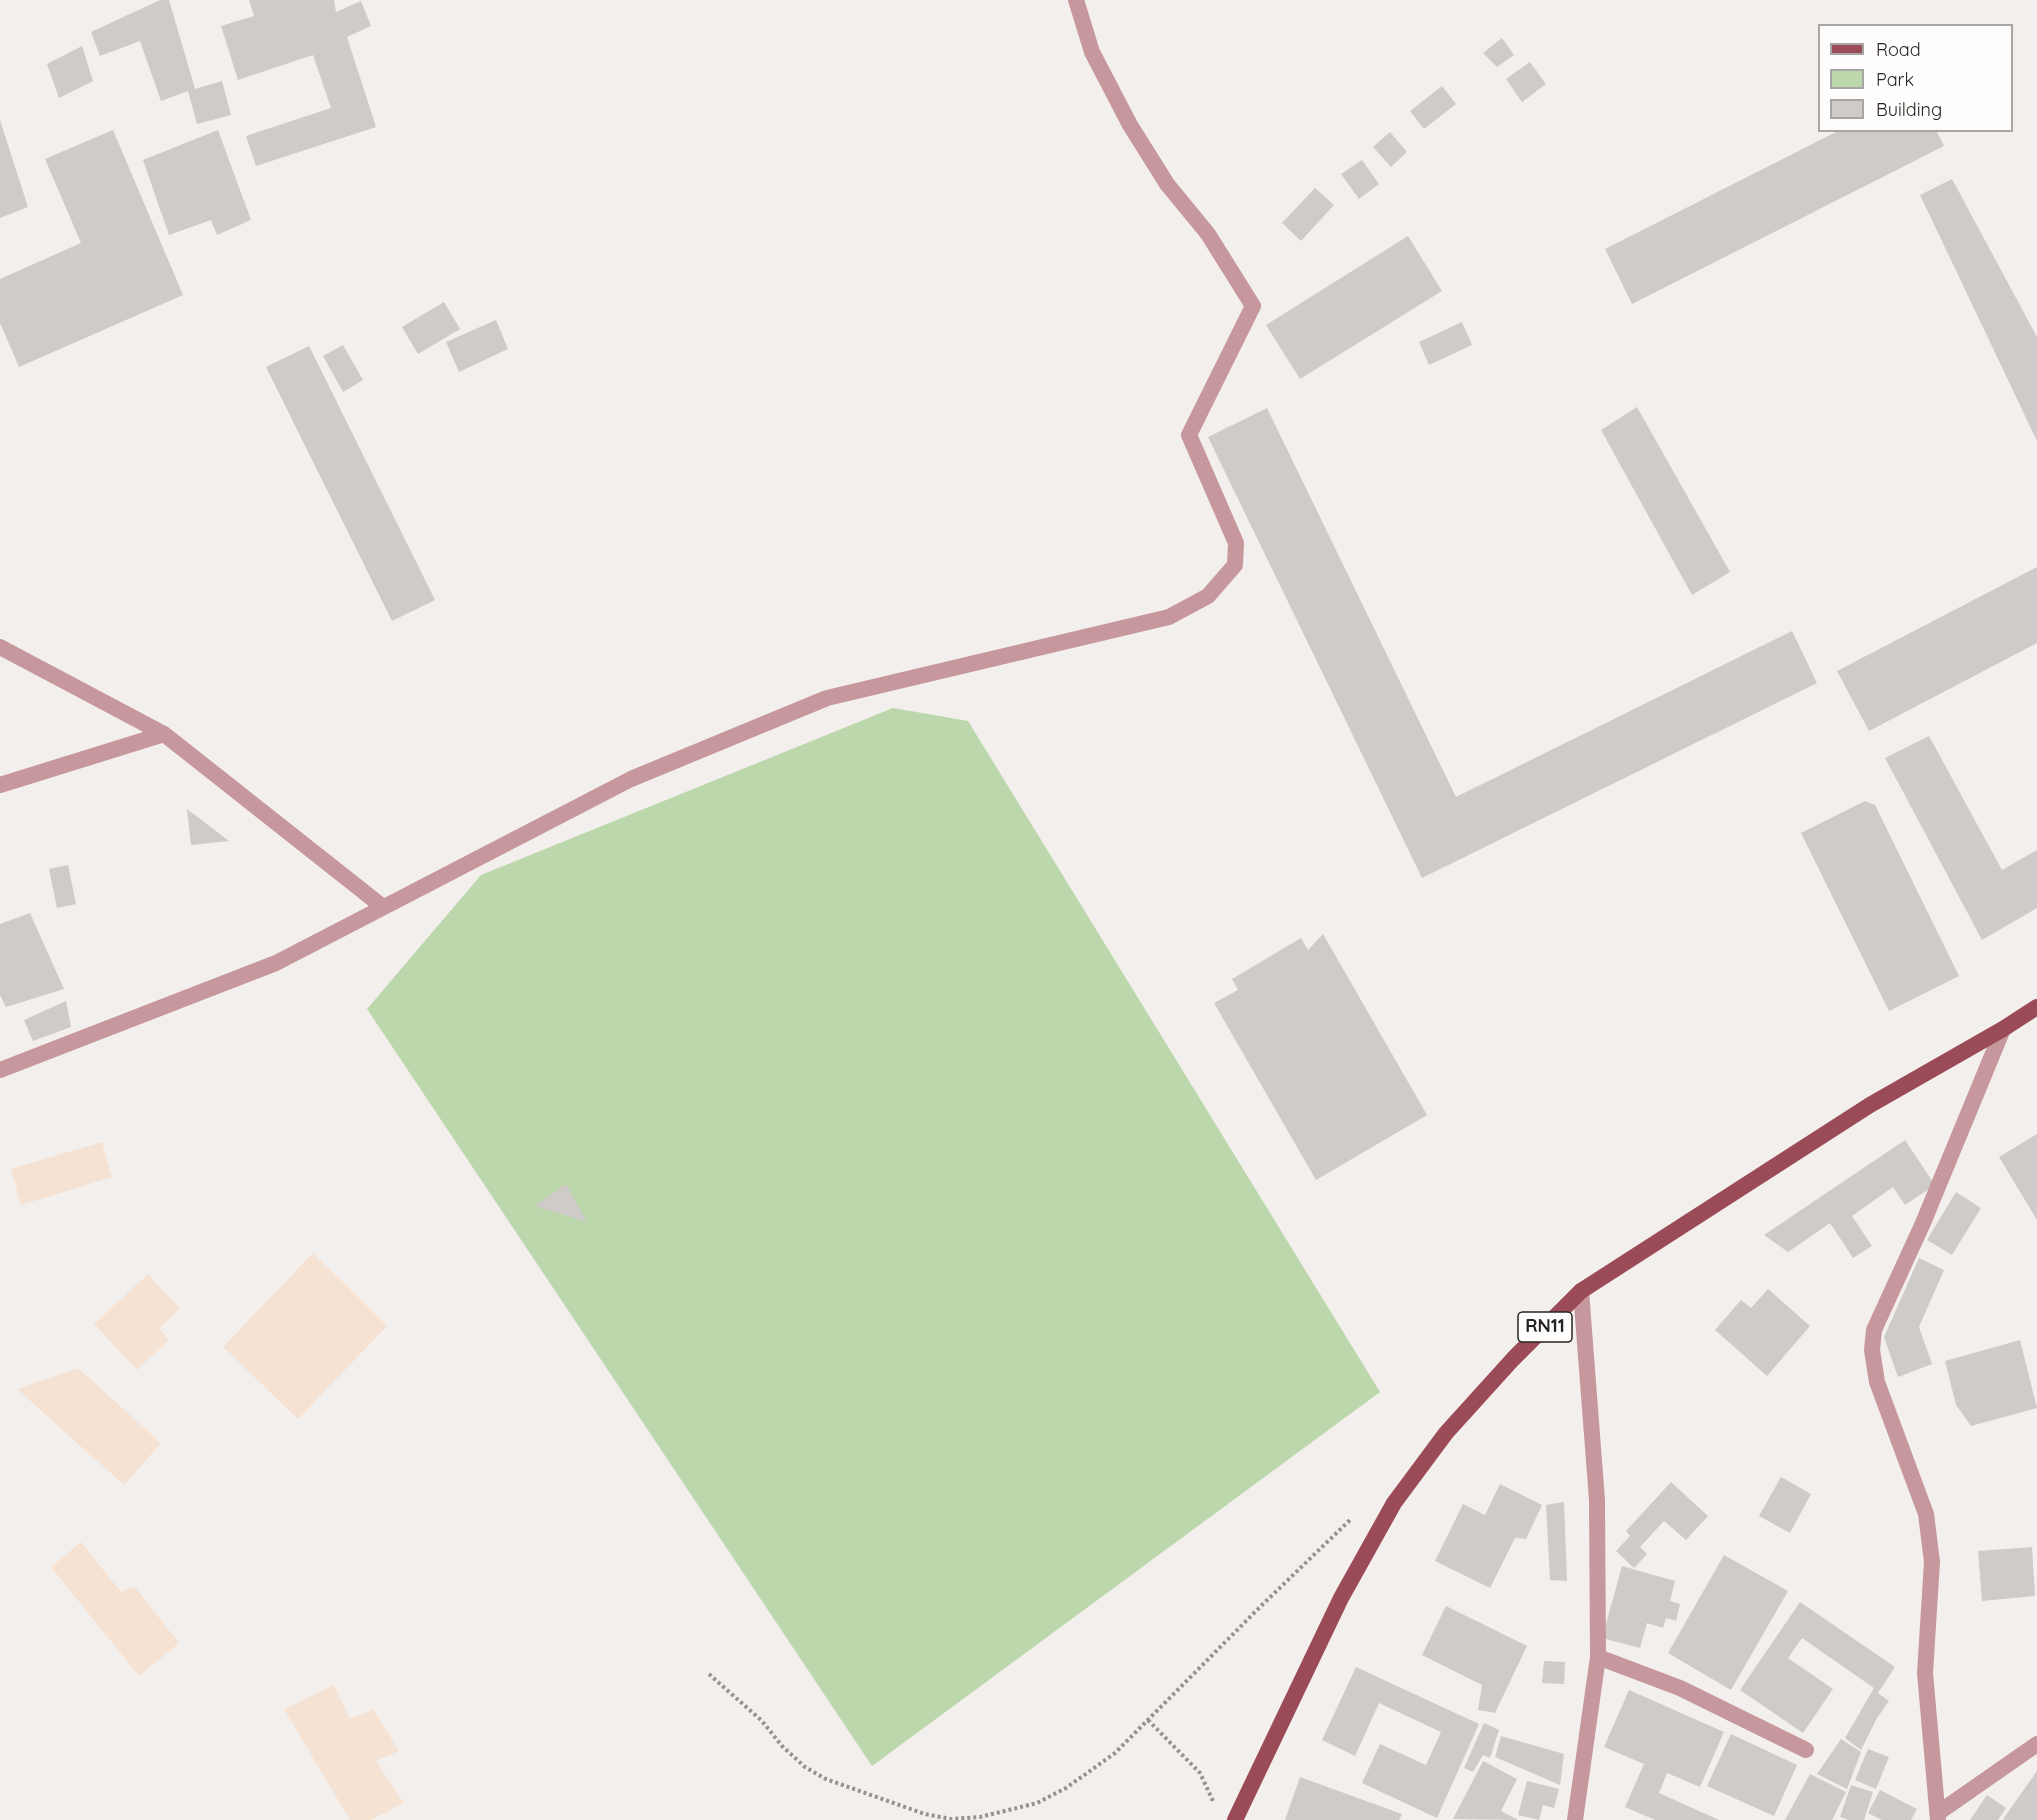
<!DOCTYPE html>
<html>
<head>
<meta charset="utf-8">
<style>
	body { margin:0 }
	#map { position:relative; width:2037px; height:1820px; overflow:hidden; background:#f3efec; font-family:Quicksand,sans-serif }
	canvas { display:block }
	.legend { position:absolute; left:1818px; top:24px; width:195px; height:108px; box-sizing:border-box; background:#fffdfb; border:2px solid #a8a6a5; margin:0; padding:8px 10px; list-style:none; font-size:18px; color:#262423 }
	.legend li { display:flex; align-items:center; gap:12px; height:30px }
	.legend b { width:30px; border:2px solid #a8a6a5 }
</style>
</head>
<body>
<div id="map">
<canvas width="2037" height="1820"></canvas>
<ul class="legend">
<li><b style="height:8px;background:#9b4b58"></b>Road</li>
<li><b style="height:16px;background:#bbd7ab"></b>Park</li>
<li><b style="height:16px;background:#cfcbc8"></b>Building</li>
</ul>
</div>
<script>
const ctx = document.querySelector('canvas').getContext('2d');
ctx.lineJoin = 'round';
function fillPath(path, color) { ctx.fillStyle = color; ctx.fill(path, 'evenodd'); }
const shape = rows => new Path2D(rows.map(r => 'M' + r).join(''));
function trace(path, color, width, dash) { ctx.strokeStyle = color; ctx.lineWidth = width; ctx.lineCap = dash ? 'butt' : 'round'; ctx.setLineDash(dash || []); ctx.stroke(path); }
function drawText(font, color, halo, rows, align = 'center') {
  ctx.font = font + ' Quicksand,sans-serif'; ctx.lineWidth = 4.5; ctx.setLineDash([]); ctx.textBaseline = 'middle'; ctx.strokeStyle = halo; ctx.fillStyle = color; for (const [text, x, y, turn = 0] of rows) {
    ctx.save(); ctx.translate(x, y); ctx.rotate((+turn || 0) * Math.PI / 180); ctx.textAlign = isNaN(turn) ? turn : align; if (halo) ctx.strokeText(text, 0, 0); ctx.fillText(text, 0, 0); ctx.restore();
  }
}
fillPath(shape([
	[102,1142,112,1177,21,1205,11,1169],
	[313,1253,387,1326,298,1419,223,1347],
	[148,1274,180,1309,159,1328,169,1340,137,1370,94,1324],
	[78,1368,161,1443,124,1485,17,1389],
	[81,1542,121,1592,134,1586,179,1643,139,1676,51,1567],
	[334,1685,350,1719,373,1709,399,1751,376,1761,404,1803,371,1820,350,1820,284,1709]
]), '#f6e2d3');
fillPath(shape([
	[893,708,968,721,1380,1392,872,1766,367,1009,481,875]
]), '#bbd7ab');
fillPath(shape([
	[160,0,169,0,195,89,222,81,231,115,197,124,188,91,161,101,140,41,100,56,91,32],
	[249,0,334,0,336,12,361,1,371,26,347,37,376,127,256,166,246,136,331,108,313,55,238,80,221,26,254,16],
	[1502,38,1514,55,1497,67,1483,53],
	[82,46,93,81,59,98,47,64],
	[1530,62,1546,84,1522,102,1506,79],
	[1442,86,1456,104,1424,129,1410,111],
	[0,120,28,207,0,218],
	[113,130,183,295,19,367,0,323,0,279,81,243,45,159],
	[218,130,251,220,217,235,211,220,169,235,143,160],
	[1840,130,1936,130,1944,146,1632,304,1605,249],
	[1390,132,1407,152,1391,167,1373,147],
	[1362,160,1379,184,1359,199,1341,174],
	[1952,179,2037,337,2037,441,1920,195],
	[1315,188,1334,205,1301,241,1282,223],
	[1408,236,1442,291,1300,379,1266,325],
	[444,302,460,329,418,354,402,327],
	[496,320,508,349,459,372,446,342],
	[1462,322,1472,345,1429,365,1419,342],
	[343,345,363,380,343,392,323,356],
	[309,346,435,600,392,621,266,367],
	[1637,407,1730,572,1692,595,1601,430],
	[1267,408,1456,797,1792,631,1817,683,1422,878,1208,437],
	[2037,567,2037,643,1869,731,1837,671],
	[1929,736,2002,870,2037,850,2037,908,1982,940,1885,758],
	[1865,801,1875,805,1959,976,1889,1011,1801,833],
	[187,809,229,841,191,845],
	[68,865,76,904,57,908,49,869],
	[30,913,64,989,6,1007,0,995,0,924],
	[1323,934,1427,1115,1316,1180,1214,1003,1238,990,1232,979,1301,938,1308,950],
	[66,1001,71,1027,33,1041,24,1020],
	[2037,1134,2037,1220,1999,1157],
	[1905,1140,1935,1185,1905,1205,1893,1187,1852,1216,1872,1246,1853,1258,1830,1223,1788,1252,1764,1235],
	[566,1184,587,1222,535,1206],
	[1956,1192,1981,1208,1952,1255,1927,1240],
	[1919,1258,1944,1270,1919,1327,1932,1364,1898,1377,1884,1337],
	[1768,1289,1810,1326,1767,1376,1715,1330,1741,1300,1751,1308],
	[2020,1340,2037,1408,1971,1426,1956,1405,1945,1361],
	[1781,1477,1811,1494,1790,1533,1759,1516],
	[1671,1482,1708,1516,1686,1540,1664,1521,1640,1547,1647,1554,1634,1568,1616,1551,1630,1536,1626,1531],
	[1500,1484,1542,1505,1526,1539,1515,1538,1490,1588,1435,1561,1463,1504,1485,1515],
	[1564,1502,1567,1581,1550,1580,1546,1505],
	[2032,1547,2035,1596,1982,1601,1978,1551],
	[1724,1555,1788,1591,1731,1690,1668,1653],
	[1622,1566,1675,1581,1670,1601,1680,1604,1676,1621,1666,1618,1663,1628,1647,1623,1640,1648,1602,1638],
	[1800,1602,1895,1667,1878,1693,1889,1701,1877,1718,1861,1750,1845,1738,1874,1688,1802,1638,1788,1658,1833,1689,1803,1733,1740,1690],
	[1446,1606,1527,1646,1495,1713,1478,1710,1482,1685,1422,1655],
	[1544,1661,1565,1662,1564,1684,1542,1683],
	[1356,1667,1479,1724,1437,1818,1362,1783,1380,1744,1426,1765,1441,1732,1379,1703,1355,1756,1322,1740],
	[1629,1690,1724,1732,1700,1787,1667,1773,1659,1793,1719,1820,1655,1820,1625,1807,1644,1764,1604,1747],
	[1484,1723,1499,1730,1490,1758,1483,1755,1473,1772,1464,1768],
	[1731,1734,1797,1765,1774,1816,1707,1786],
	[1501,1736,1564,1754,1560,1785,1495,1757],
	[1841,1739,1861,1752,1847,1789,1817,1774],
	[1868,1749,1889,1757,1876,1789,1855,1780],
	[1483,1761,1517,1779,1501,1811,1518,1820,1453,1819],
	[2037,1771,2037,1820,2004,1820,2003,1819],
	[1810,1774,1846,1792,1832,1820,1785,1820],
	[1300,1777,1402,1814,1399,1820,1285,1820],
	[1527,1781,1559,1789,1554,1808,1543,1805,1539,1820,1518,1815],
	[1851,1785,1873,1792,1864,1820,1849,1820,1840,1817],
	[1880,1790,1917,1809,1911,1820,1882,1820,1868,1813],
	[1987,1795,2006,1808,1998,1820,1970,1820]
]), '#cfcbc8');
trace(shape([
	[709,1674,762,1721,782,1746,805,1767,826,1779,925,1814,951,1819,980,1817,1037,1803,1066,1788,1115,1753,1262,1605,1351,1519],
	[1148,1720,1200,1773,1213,1801]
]), '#94918f', 4, [3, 3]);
trace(shape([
	[0,647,164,734,383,907],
	[0,785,164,734],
	[0,1070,276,963,631,779,827,698,1169,617,1208,596,1235,565,1236,543,1189,435,1253,306,1208,234,1167,184,1130,125,1092,52,1076,0],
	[1598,1657,1680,1688,1806,1750],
	[1938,1813,2037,1744],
	[1575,1820,1598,1657,1597,1500,1581,1291],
	[1938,1820,1925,1673,1932,1562,1926,1514,1877,1382,1872,1350,1874,1330,1923,1223,2003,1029]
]), '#c6979c', 16);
trace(shape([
	[1235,1820,1341,1598,1394,1503,1446,1433,1513,1359,1581,1291,1870,1105,2003,1029,2037,1007]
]), '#9b4b58', 16);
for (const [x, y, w] of [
	[1545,1327,54]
]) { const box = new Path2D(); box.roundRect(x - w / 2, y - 15, w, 30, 4.5); ctx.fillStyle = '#fffdfb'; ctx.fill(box); trace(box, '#262423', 1.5); }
drawText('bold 18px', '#262423', null, [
	["RN11",1545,1327]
]);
</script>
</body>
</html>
